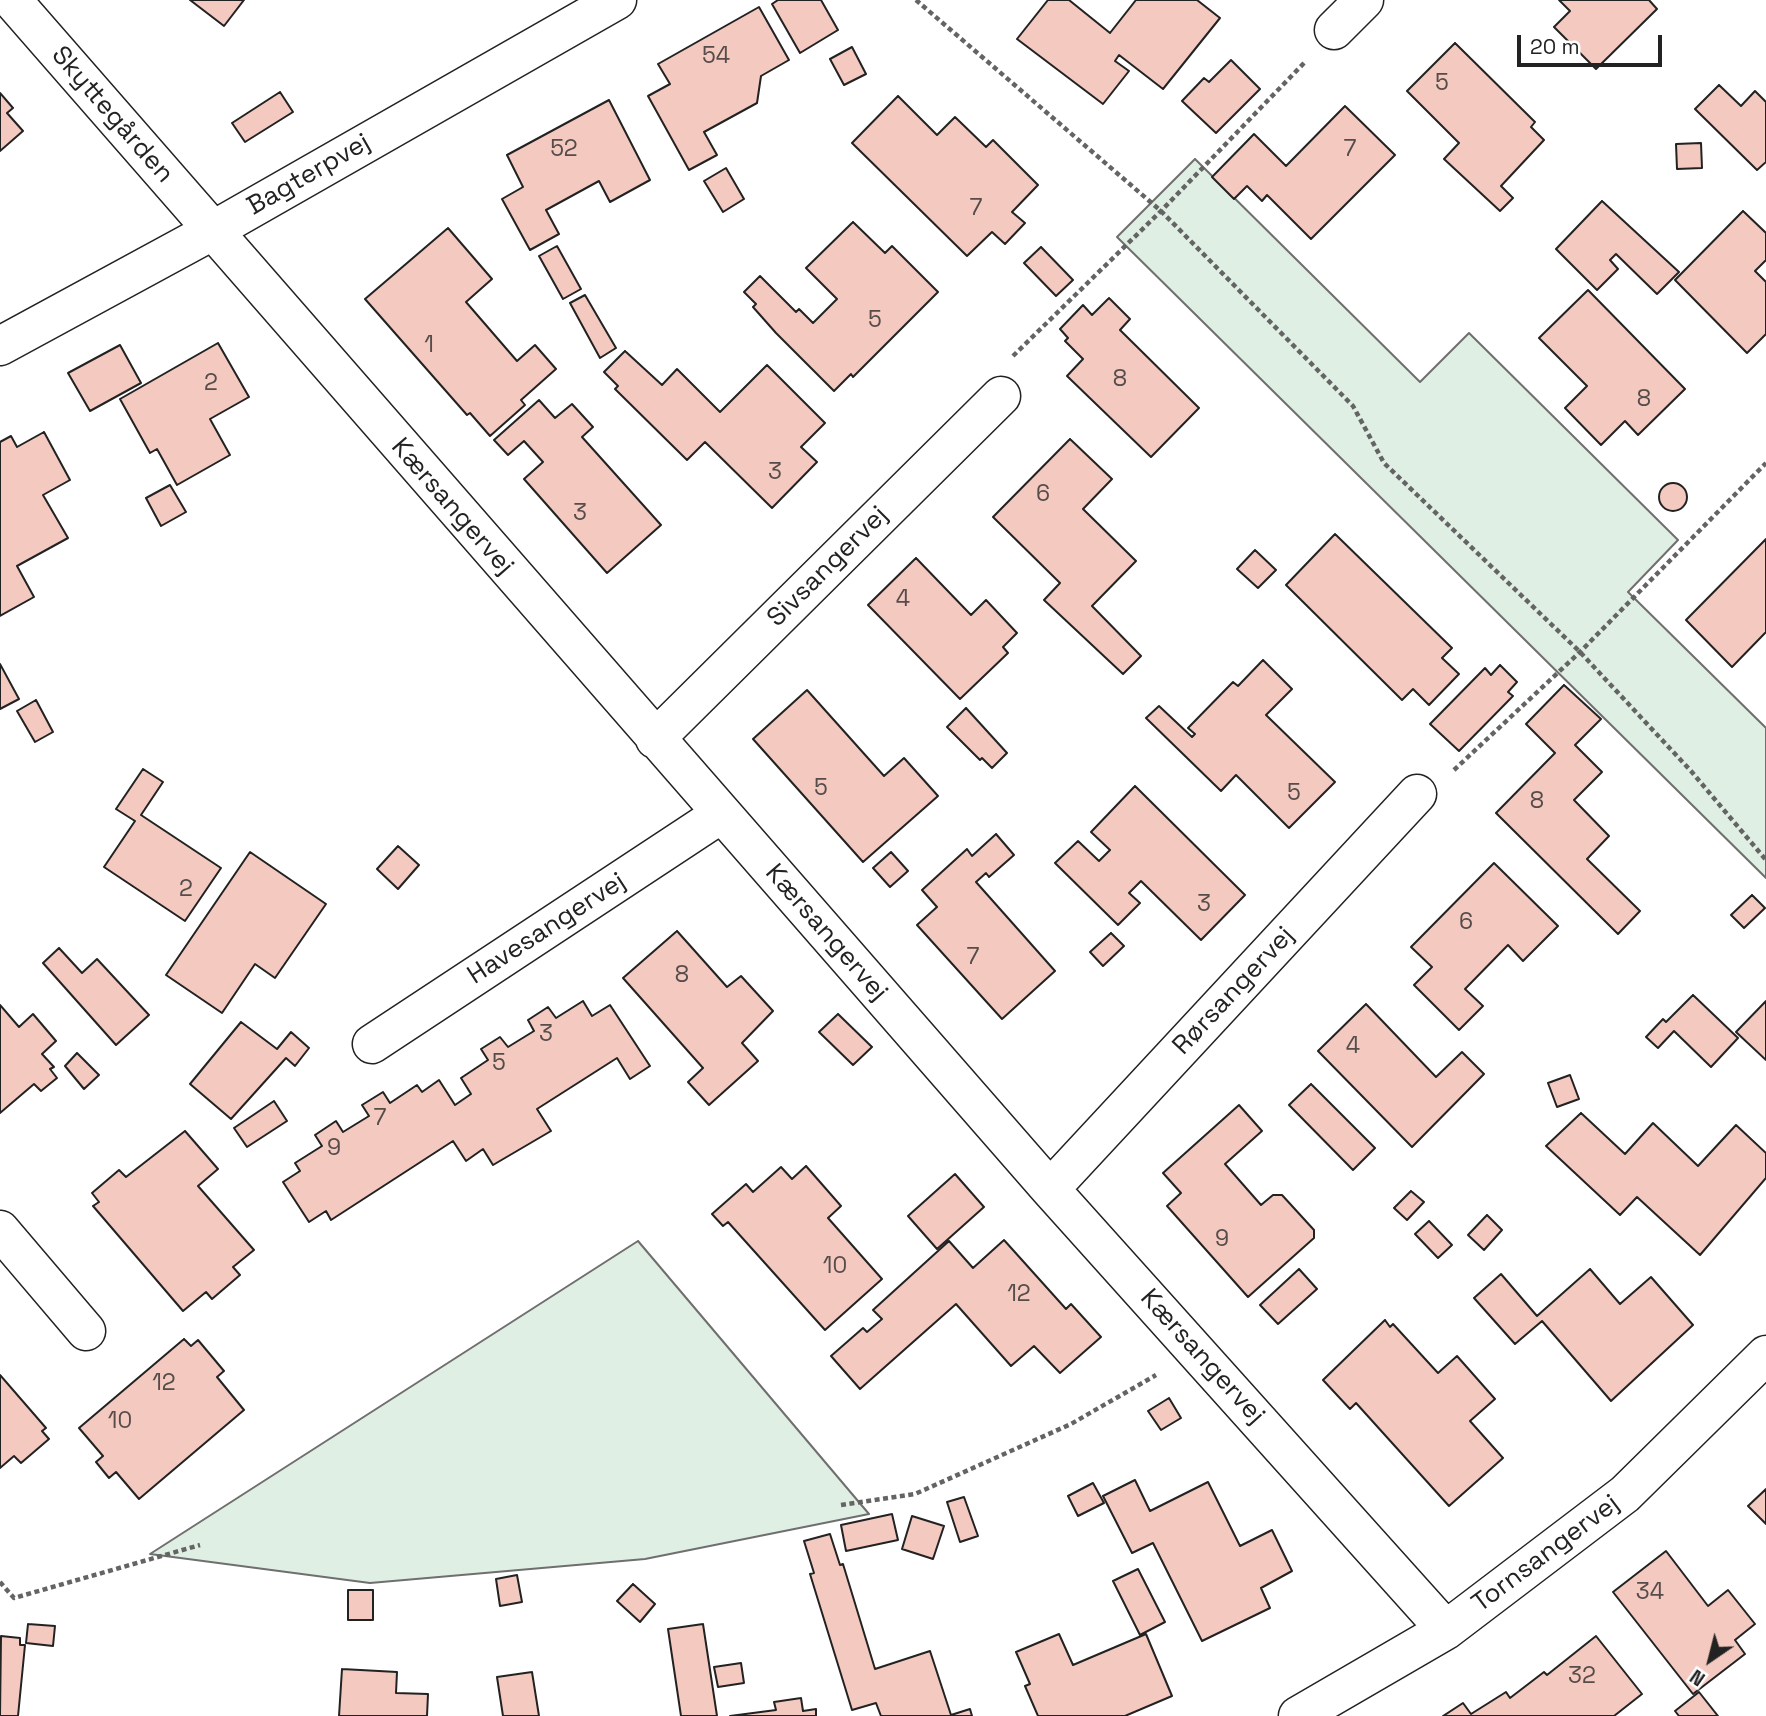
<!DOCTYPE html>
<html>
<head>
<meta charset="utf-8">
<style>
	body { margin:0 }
	#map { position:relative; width:1766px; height:1716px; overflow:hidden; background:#fff; font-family:"Space Grotesk",sans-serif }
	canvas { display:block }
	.north { position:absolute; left:1675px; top:1625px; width:70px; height:70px; -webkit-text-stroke:5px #fff; paint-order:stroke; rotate:215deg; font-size:19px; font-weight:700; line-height:28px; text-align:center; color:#222 }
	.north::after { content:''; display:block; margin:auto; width:24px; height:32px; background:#222; clip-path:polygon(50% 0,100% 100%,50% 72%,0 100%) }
	.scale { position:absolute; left:1517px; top:35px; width:145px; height:32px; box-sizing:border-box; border:4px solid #222; border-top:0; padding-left:9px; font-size:21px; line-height:24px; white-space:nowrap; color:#222; -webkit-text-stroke:5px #fff; paint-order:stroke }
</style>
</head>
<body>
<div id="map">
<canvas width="1766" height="1716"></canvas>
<div class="north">N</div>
<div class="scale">20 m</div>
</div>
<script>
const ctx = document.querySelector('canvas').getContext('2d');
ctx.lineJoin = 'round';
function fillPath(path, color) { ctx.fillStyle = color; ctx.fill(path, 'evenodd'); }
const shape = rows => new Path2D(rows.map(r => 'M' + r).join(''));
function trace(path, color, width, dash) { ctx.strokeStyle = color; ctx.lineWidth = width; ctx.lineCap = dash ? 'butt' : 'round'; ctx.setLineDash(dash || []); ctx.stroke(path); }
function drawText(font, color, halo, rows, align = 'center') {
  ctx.font = font + ' "Space Grotesk",sans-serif'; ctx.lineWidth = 5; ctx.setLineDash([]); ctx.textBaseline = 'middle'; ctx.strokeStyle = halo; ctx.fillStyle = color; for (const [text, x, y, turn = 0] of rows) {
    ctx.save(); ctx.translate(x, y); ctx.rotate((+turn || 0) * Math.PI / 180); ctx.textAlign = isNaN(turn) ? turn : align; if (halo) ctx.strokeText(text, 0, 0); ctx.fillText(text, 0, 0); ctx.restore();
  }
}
const green = shape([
	[1195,159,1420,382,1469,333,1678,540,1628,592,1766,728,1766,878,1117,237,1195,159],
	[638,1241,869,1514,645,1559,370,1583,150,1554,638,1241]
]);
fillPath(green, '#e0efe3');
trace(green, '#6f6f6f', 2);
const building = shape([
	[190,0,244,0,224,26,190,0],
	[778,0,821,0,838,30,800,53,772,4,778,0],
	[1048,0,1069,0,1110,33,1136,0,1197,0,1220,18,1163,89,1119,55,1115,61,1129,71,1103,104,1017,39,1048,0],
	[1559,0,1649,0,1657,9,1596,69,1554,27,1570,11,1559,0],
	[759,7,789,60,761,76,757,103,704,132,717,155,689,170,648,96,670,84,658,64,759,7],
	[1455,43,1535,122,1531,127,1544,140,1501,186,1513,198,1500,211,1444,159,1459,143,1407,91,1455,43],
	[852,47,866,74,844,85,830,59,852,47],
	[1231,60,1260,89,1216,133,1182,101,1204,78,1209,82,1231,60],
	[1719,85,1741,106,1755,91,1766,102,1766,162,1757,170,1695,109,1719,85],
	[280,92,293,112,245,142,232,123,280,92],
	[0,93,13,108,7,113,23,131,0,151,0,93],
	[898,96,937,135,955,117,986,147,993,140,1038,185,1012,212,1025,223,1005,244,992,232,967,256,852,143,898,96],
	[609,100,650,180,610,202,599,181,546,210,559,234,530,250,502,199,523,187,507,155,609,100],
	[1345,106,1395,155,1311,239,1267,195,1262,201,1247,186,1234,199,1212,177,1254,134,1286,166,1345,106],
	[1701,143,1702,168,1677,169,1676,144,1701,143],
	[726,168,744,199,723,212,704,181,726,168],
	[1602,201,1679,272,1657,294,1616,254,1610,260,1618,269,1597,290,1556,249,1602,201],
	[1743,211,1766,233,1766,260,1755,271,1766,282,1766,334,1747,353,1675,280,1743,211],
	[853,222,885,253,892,246,938,292,853,377,851,374,834,391,776,333,753,307,756,304,744,292,760,276,796,312,799,309,813,323,837,299,806,268,853,222],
	[448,228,492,279,466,302,517,361,535,345,556,369,521,400,525,405,490,436,470,413,467,415,365,299,448,228],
	[557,246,581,289,563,299,539,256,557,246],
	[1041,247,1073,280,1056,296,1024,263,1041,247],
	[1588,290,1685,389,1638,435,1625,421,1601,445,1565,408,1587,386,1539,338,1588,290],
	[585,295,616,348,600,358,570,303,585,295],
	[1109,298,1130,319,1120,330,1199,408,1151,457,1067,376,1083,359,1065,341,1068,338,1060,329,1083,305,1092,315,1109,298],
	[218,343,249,397,210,419,230,455,177,485,157,449,150,453,120,399,218,343],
	[120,345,141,383,90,411,68,373,120,345],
	[625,351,662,385,677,369,720,412,767,365,825,423,801,447,817,462,772,508,705,442,687,460,615,389,618,386,604,372,625,351],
	[539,400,555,418,572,404,593,427,582,437,661,525,607,573,524,479,543,462,524,441,508,455,494,440,539,400],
	[44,432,70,480,43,495,68,538,17,566,34,597,0,616,0,442,11,436,17,447,44,432],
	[1070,439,1112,479,1083,509,1136,561,1092,606,1141,656,1123,674,1044,600,1060,583,993,517,1070,439],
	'1659 497a14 14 0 1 1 28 0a14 14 0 1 1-28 0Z',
	[170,485,186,512,161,526,146,498,170,485],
	[1335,534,1452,648,1442,658,1459,674,1429,705,1413,689,1402,700,1286,585,1335,534],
	[1766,539,1766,632,1732,667,1686,620,1766,539],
	[1255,550,1276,570,1258,588,1237,569,1255,550],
	[916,558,971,615,986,600,1017,633,1003,647,1008,653,960,699,868,605,916,558],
	[1263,660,1292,689,1266,715,1335,782,1289,828,1236,775,1221,791,1146,718,1159,706,1192,737,1195,734,1188,728,1233,682,1238,686,1263,660],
	[0,664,19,699,0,709,0,664],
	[1500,665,1517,682,1508,692,1513,696,1459,751,1430,724,1485,668,1491,675,1500,665],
	[1564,685,1601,719,1575,745,1602,772,1574,800,1609,836,1587,859,1640,911,1618,934,1496,813,1555,753,1526,724,1564,685],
	[807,690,884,776,904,758,938,796,863,862,753,739,807,690],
	[36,700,53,732,35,742,17,711,36,700],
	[966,708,1007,753,992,768,982,758,980,760,947,727,966,708],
	[143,769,163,782,141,815,221,868,185,921,104,867,135,821,116,809,143,769],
	[1135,786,1245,895,1201,940,1141,881,1129,893,1140,903,1118,925,1055,863,1078,841,1099,861,1110,850,1091,832,1135,786],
	[996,834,1014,855,989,877,986,873,976,882,1055,971,1002,1019,917,925,937,907,922,890,967,849,972,856,996,834],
	[398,846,419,865,398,889,377,869,398,846],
	[250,852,326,904,275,978,255,964,222,1013,166,975,250,852],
	[891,852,908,871,890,887,873,868,891,852],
	[1494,863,1558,926,1523,961,1508,945,1465,989,1483,1006,1459,1030,1414,985,1432,967,1411,947,1494,863],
	[1752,895,1765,908,1744,928,1731,915,1752,895],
	[677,931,727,987,741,976,773,1011,742,1043,758,1061,709,1105,688,1082,703,1068,623,978,677,931],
	[1111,933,1124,946,1103,966,1090,952,1111,933],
	[59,948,82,973,97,959,149,1015,116,1045,43,963,59,948],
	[1693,995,1738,1038,1711,1067,1674,1031,1658,1048,1646,1037,1663,1019,1666,1022,1693,995],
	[583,1001,592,1016,610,1005,650,1066,630,1079,617,1058,537,1109,551,1131,493,1165,483,1149,466,1161,453,1141,331,1220,326,1211,309,1222,283,1182,300,1171,295,1163,322,1146,315,1135,336,1121,343,1132,369,1116,362,1105,383,1092,390,1103,417,1085,422,1092,439,1080,455,1105,471,1094,461,1078,488,1060,481,1049,500,1037,508,1047,534,1031,528,1020,548,1007,556,1018,583,1001],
	[1766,1001,1766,1060,1736,1032,1766,1001],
	[1366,1004,1436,1077,1462,1052,1484,1074,1412,1147,1318,1051,1366,1004],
	[0,1005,19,1027,33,1014,56,1041,42,1054,54,1067,50,1069,57,1078,41,1091,34,1084,0,1113,0,1005],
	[838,1014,872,1047,853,1065,819,1032,838,1014],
	[241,1022,277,1049,291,1032,309,1048,295,1066,286,1058,231,1119,190,1084,241,1022],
	[77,1053,99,1075,84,1089,65,1066,77,1053],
	[1570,1075,1579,1099,1557,1107,1548,1083,1570,1075],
	[1311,1084,1375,1148,1353,1170,1289,1105,1311,1084],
	[274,1101,287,1121,247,1147,234,1128,274,1101],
	[1239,1105,1262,1131,1225,1164,1261,1205,1273,1195,1282,1195,1314,1230,1314,1238,1248,1297,1167,1206,1181,1193,1163,1173,1239,1105],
	[1581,1113,1625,1154,1653,1123,1698,1166,1736,1125,1766,1153,1766,1178,1700,1255,1637,1197,1620,1215,1546,1146,1581,1113],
	[185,1131,218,1169,198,1186,254,1250,233,1267,240,1275,212,1299,206,1292,183,1311,93,1206,99,1202,92,1193,119,1170,126,1177,185,1131],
	[806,1166,841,1206,828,1218,882,1279,825,1330,728,1222,723,1226,712,1214,746,1184,753,1192,781,1167,792,1179,806,1166],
	[955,1174,984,1207,937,1249,908,1216,955,1174],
	[1411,1191,1424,1202,1407,1220,1394,1208,1411,1191],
	[1487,1215,1502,1230,1484,1250,1468,1235,1487,1215],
	[1429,1221,1452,1245,1438,1258,1415,1234,1429,1221],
	[1004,1240,1066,1309,1071,1304,1101,1337,1060,1373,1034,1346,1011,1366,956,1304,860,1389,831,1356,863,1328,867,1332,882,1319,873,1310,949,1241,973,1268,1004,1240],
	[1299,1269,1317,1289,1278,1324,1260,1305,1299,1269],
	[1590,1269,1620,1304,1651,1277,1693,1325,1611,1401,1542,1321,1515,1344,1474,1298,1501,1274,1537,1316,1590,1269],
	[1385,1320,1390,1327,1393,1324,1438,1373,1457,1356,1495,1399,1470,1421,1503,1458,1449,1506,1356,1403,1350,1409,1323,1380,1385,1320],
	[184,1339,191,1346,198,1340,224,1371,217,1377,244,1410,139,1499,116,1472,109,1478,96,1462,103,1456,79,1428,184,1339],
	[0,1375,46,1428,42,1431,49,1439,21,1463,14,1456,0,1468,0,1375],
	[1169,1398,1181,1418,1161,1430,1148,1411,1169,1398],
	[1135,1480,1150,1511,1208,1482,1240,1546,1272,1530,1292,1571,1261,1588,1270,1608,1202,1641,1153,1543,1132,1553,1103,1496,1135,1480],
	[1093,1483,1104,1503,1078,1516,1068,1496,1093,1483],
	[1766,1489,1766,1524,1748,1506,1766,1489],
	[964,1497,978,1536,960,1542,947,1502,964,1497],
	[892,1514,898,1540,846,1551,841,1525,892,1514],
	[912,1516,944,1526,933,1559,902,1549,912,1516],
	[830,1534,840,1565,843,1564,875,1669,930,1651,951,1715,970,1709,972,1716,881,1716,876,1703,852,1710,810,1574,814,1573,804,1541,830,1534],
	[1666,1551,1708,1606,1728,1590,1755,1624,1735,1640,1745,1654,1693,1694,1613,1592,1666,1551],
	[1138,1569,1165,1622,1140,1635,1113,1581,1138,1569],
	[517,1575,522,1602,500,1606,496,1579,517,1575],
	[633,1584,655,1604,640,1622,617,1601,633,1584],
	[348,1590,373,1590,373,1620,348,1620,348,1590],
	[28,1624,55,1626,53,1646,26,1643,28,1624],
	[703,1624,717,1716,681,1716,668,1629,703,1624],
	[1059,1634,1073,1665,1146,1634,1172,1696,1125,1716,1038,1716,1025,1686,1030,1684,1016,1652,1059,1634],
	[1,1636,20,1638,20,1645,25,1645,18,1716,0,1716,1,1636],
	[1596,1636,1642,1694,1614,1716,1443,1716,1463,1703,1471,1714,1506,1692,1510,1698,1544,1672,1547,1675,1596,1636],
	[741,1663,744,1683,718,1687,714,1667,741,1663],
	[342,1669,397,1672,396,1693,428,1694,427,1716,339,1716,342,1669],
	[532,1672,539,1716,503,1716,497,1677,532,1672],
	[1699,1692,1718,1716,1679,1716,1675,1711,1699,1692],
	[801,1698,803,1711,816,1709,816,1716,730,1716,776,1710,774,1702,801,1698]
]);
fillPath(building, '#f3c9c0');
trace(building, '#222', 2);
const minor = shape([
	[12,0,1050,1189,1446,1630],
	[1334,30,1364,0],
	[0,346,212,231,617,0],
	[655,739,1001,396],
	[372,1044,721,814],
	[1050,1189,1417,794],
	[0,1230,86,1331],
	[1298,1716,1446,1630,1625,1494,1766,1355]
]);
trace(minor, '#222', 41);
trace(shape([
	[916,0,1161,211,1353,406,1384,463,1580,652,1691,771,1766,860],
	[1013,356,1161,211,1305,62],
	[1454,770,1580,652,1766,463],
	[841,1505,915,1494,1071,1424,1156,1375],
	[0,1582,14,1598,200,1545]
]), '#646464', 4.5, [5, 3.5]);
trace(minor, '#fff', 38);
drawText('23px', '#564c4a', null, [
	["54",716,57],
	["5",1442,84],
	["52",564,150],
	["7",1350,150],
	["7",976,209],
	["5",875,321],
	["1",429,346],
	["8",1120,380],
	["2",211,384],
	["8",1644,400],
	["3",775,473],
	["6",1043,495],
	["3",580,514],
	["4",903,600],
	["5",821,789],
	["5",1294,794],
	["8",1537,802],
	["2",186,890],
	["3",1204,905],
	["6",1466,923],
	["7",973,958],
	["8",682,976],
	["3",546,1035],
	["4",1353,1047],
	["5",499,1064],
	["7",380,1119],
	["9",334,1149],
	["9",1222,1240],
	["10",835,1267],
	["12",1019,1295],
	["12",164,1384],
	["10",120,1422],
	["34",1650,1593],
	["32",1582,1677]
]);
drawText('26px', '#222', '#fff', [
	["Skyttegården",112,115,49],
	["Bagterpvej",309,175,-30],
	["Kærsangervej",452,507,49],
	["Sivsangervej",828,567,-45],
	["Havesangervej",547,929,-33],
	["Kærsangervej",826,933,49],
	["Rørsangervej",1234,991,-47],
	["Kærsangervej",1202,1357,48],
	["Tornsangervej",1546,1554,-37]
]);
</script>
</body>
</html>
